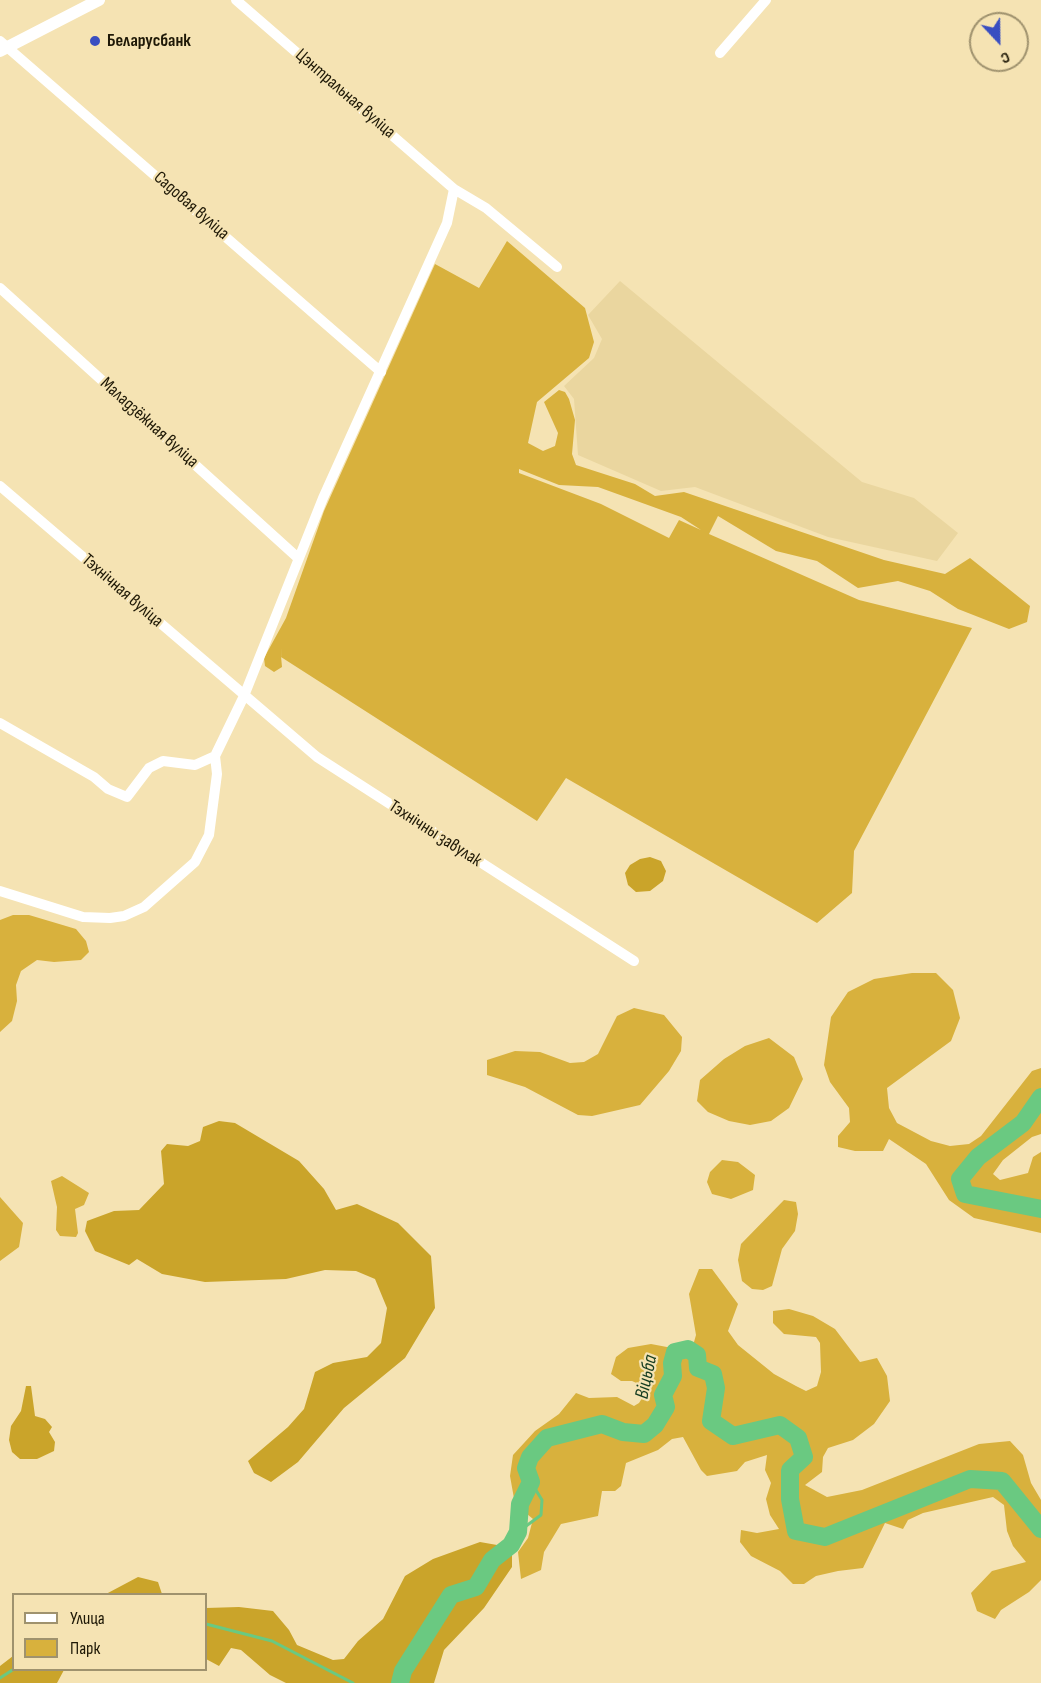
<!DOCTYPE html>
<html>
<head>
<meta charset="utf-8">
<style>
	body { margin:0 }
	#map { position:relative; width:1041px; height:1683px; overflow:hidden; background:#f5e3b3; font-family:"Sofia Sans Condensed",sans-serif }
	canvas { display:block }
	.legend { position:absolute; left:12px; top:1593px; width:195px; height:78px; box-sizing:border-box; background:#f5e3b3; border:2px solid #9f926e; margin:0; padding:8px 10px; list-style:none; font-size:18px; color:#1e1806 }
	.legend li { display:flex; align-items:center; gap:12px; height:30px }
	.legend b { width:30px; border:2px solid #9f926e }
	.north { position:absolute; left:969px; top:12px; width:60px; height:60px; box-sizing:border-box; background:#f5e3b3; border:2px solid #9f926e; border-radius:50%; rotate:158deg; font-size:16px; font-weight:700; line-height:24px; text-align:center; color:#1e1806 }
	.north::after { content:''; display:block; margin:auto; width:21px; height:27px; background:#394ec1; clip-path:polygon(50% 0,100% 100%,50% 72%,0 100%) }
</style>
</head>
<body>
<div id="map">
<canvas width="1041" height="1683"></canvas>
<ul class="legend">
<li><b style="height:8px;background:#fff"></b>Улица</li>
<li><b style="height:16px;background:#d8b13d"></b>Парк</li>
</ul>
<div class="north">С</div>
</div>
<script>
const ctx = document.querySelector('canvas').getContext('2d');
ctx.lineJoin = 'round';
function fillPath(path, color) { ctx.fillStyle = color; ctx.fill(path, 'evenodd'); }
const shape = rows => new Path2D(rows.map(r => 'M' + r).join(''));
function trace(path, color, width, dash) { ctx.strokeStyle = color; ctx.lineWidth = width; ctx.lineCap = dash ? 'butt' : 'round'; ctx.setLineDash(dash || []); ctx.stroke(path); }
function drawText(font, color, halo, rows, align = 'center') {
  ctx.font = font + ' "Sofia Sans Condensed",sans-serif'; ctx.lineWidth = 4.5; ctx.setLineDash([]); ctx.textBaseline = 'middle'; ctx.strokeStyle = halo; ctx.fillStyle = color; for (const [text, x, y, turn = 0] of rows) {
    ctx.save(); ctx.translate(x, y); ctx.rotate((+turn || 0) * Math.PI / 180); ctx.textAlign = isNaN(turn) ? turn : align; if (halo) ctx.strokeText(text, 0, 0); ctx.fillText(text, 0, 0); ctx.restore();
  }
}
fillPath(shape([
	[620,281,862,482,914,498,958,533,937,561,828,537,695,487,661,491,578,455,574,399,564,386,594,358,602,339,588,315]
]), '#ead69f');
fillPath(shape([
	[507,241,585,308,594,342,589,358,537,402,528,443,543,451,555,446,558,433,544,402,559,390,565,392,569,399,575,420,572,454,576,465,635,484,655,496,684,492,884,560,945,574,970,558,1030,606,1027,622,1009,629,958,609,930,591,898,581,858,588,817,561,776,551,718,516,709,534,859,600,972,628,854,851,852,893,817,923,566,778,537,821,281,657,282,647,281,656,282,667,274,672,265,666,264,658,286,618,324,511,435,264,479,288],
	[519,469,559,485,598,487,681,517,701,530,679,520,669,538,601,504,519,473],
	[13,915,29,915,76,929,86,941,89,952,81,960,54,962,37,960,21,971,16,985,17,1001,12,1021,0,1032,0,920],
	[912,973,936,973,953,990,960,1018,951,1041,887,1088,889,1108,897,1123,931,1141,950,1146,969,1144,981,1136,1032,1071,1041,1068,1041,1134,1032,1137,1003,1160,993,1174,1000,1180,1028,1173,1033,1157,1041,1152,1041,1233,974,1218,949,1200,926,1164,889,1139,883,1151,855,1151,838,1147,838,1136,850,1122,849,1108,830,1082,824,1065,831,1017,848,992,874,979],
	[634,1008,664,1015,682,1037,681,1051,669,1071,640,1105,592,1116,578,1115,525,1087,487,1075,487,1060,515,1051,540,1052,570,1063,584,1062,598,1054,617,1016],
	[769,1038,794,1057,803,1079,789,1108,771,1121,750,1125,729,1121,708,1112,697,1101,700,1080,724,1059,745,1046],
	[722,1160,738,1162,755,1175,753,1190,731,1199,712,1194,707,1182,710,1172],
	[62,1176,89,1193,84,1205,75,1209,78,1233,76,1237,60,1236,56,1230,57,1207,51,1181],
	[0,1197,23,1223,19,1247,0,1261],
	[784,1200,796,1202,798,1214,795,1231,782,1249,772,1286,763,1290,752,1289,742,1281,738,1260,741,1244],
	[699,1269,712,1269,738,1304,728,1331,738,1345,774,1374,796,1386,806,1391,817,1386,821,1372,820,1343,816,1337,784,1334,773,1323,773,1311,789,1309,813,1316,835,1329,860,1362,877,1358,887,1376,890,1401,874,1424,853,1440,828,1448,823,1457,822,1472,805,1485,827,1497,862,1490,979,1444,1010,1441,1023,1455,1031,1483,1041,1500,1041,1580,1029,1592,1001,1610,995,1619,977,1611,971,1593,992,1571,1026,1562,1013,1546,1007,1531,1004,1505,993,1497,923,1513,908,1520,903,1529,885,1523,863,1568,838,1571,816,1576,804,1584,793,1584,780,1571,751,1556,740,1542,741,1530,757,1533,779,1529,770,1515,766,1499,771,1483,765,1470,767,1455,745,1462,737,1471,707,1476,701,1470,683,1437,672,1439,658,1450,626,1463,621,1486,615,1491,602,1491,598,1516,561,1524,544,1552,541,1570,521,1579,518,1552,528,1538,533,1519,515,1504,510,1476,513,1455,535,1431,559,1414,576,1393,589,1398,617,1397,634,1406,639,1403,646,1392,645,1387,632,1381,621,1381,611,1374,616,1357,628,1348,651,1344,688,1351,692,1349,696,1335,689,1294]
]), '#d8b13d');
fillPath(shape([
	[650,857,661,861,666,871,663,881,650,891,636,892,628,885,625,873,630,865,640,859],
	[219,1121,235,1123,299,1161,324,1189,336,1210,357,1204,398,1223,431,1256,435,1308,405,1358,344,1408,298,1462,271,1482,254,1473,248,1461,288,1427,304,1409,315,1372,333,1363,367,1357,381,1343,387,1308,375,1279,356,1271,325,1270,286,1279,205,1282,162,1274,137,1259,129,1265,95,1251,85,1231,87,1221,114,1211,139,1210,164,1184,161,1151,167,1144,188,1146,200,1141,203,1127],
	[26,1386,31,1386,35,1416,45,1419,52,1427,49,1432,55,1442,54,1451,37,1459,20,1459,12,1452,9,1440,11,1426,21,1411],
	[480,1542,497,1545,512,1553,512,1567,484,1608,444,1650,434,1683,286,1683,270,1675,241,1650,231,1648,219,1666,206,1659,206,1608,239,1607,273,1611,289,1630,297,1645,333,1660,344,1659,358,1641,383,1619,405,1576,433,1559],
	[138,1577,158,1582,162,1594,106,1594],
	[13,1656,14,1670,64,1670,57,1683,0,1683,0,1666]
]), '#caa42a');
trace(shape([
	[518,1532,541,1515,542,1500,531,1482],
	[206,1624,272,1641,353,1683],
	[0,1678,14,1669]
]), '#6ac981', 3);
trace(shape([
	[1041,1097,1023,1123,978,1157,960,1179,965,1194,1041,1209],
	[400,1683,403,1671,451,1595,476,1587,492,1560,511,1545,518,1532,520,1504,531,1482,526,1468,530,1457,547,1438,602,1424,623,1432,644,1434,655,1425,666,1407,663,1395,673,1376,672,1363,675,1352,688,1349,697,1355,698,1368,713,1374,716,1388,711,1421,733,1436,780,1425,798,1438,804,1457,790,1470,790,1499,796,1531,825,1537,970,1479,1002,1481,1041,1529]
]), '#6ac981', 18);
trace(shape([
	[236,0,454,189,486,208,557,267],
	[0,41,381,372],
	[720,53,766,0],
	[0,288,298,558],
	[0,486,317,757,634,961],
	[0,723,94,777,108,789,127,797,149,768,163,761,195,765,215,756],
	[0,891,83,917,110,918,124,916,144,907,195,862,209,835,217,774,215,756,244,696,323,498,447,223,454,189]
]), '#fff', 10);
trace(shape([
	[0,51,99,0]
]), '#fff', 12);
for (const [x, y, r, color] of [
	[95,41,6,"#394ec1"]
]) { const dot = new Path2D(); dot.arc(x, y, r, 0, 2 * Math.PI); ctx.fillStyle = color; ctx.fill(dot); trace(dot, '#f5e3b3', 2); }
drawText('bold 18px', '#1e1806', '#f5e3b3', [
	["Беларусбанк",107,41]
], 'left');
drawText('18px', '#1e1806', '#f5e3b3', [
	["Цэнтральная вуліца",345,94,41],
	["Садовая вуліца",191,206,41],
	["Маладзёжная вуліца",149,423,42],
	["Тэхнічная вуліца",122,591,41],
	["Тэхнічны завулак",435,834,33]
]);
drawText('italic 20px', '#163d21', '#f5e3b3', [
	["Віцьба",647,1377,-78]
]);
</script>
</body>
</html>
